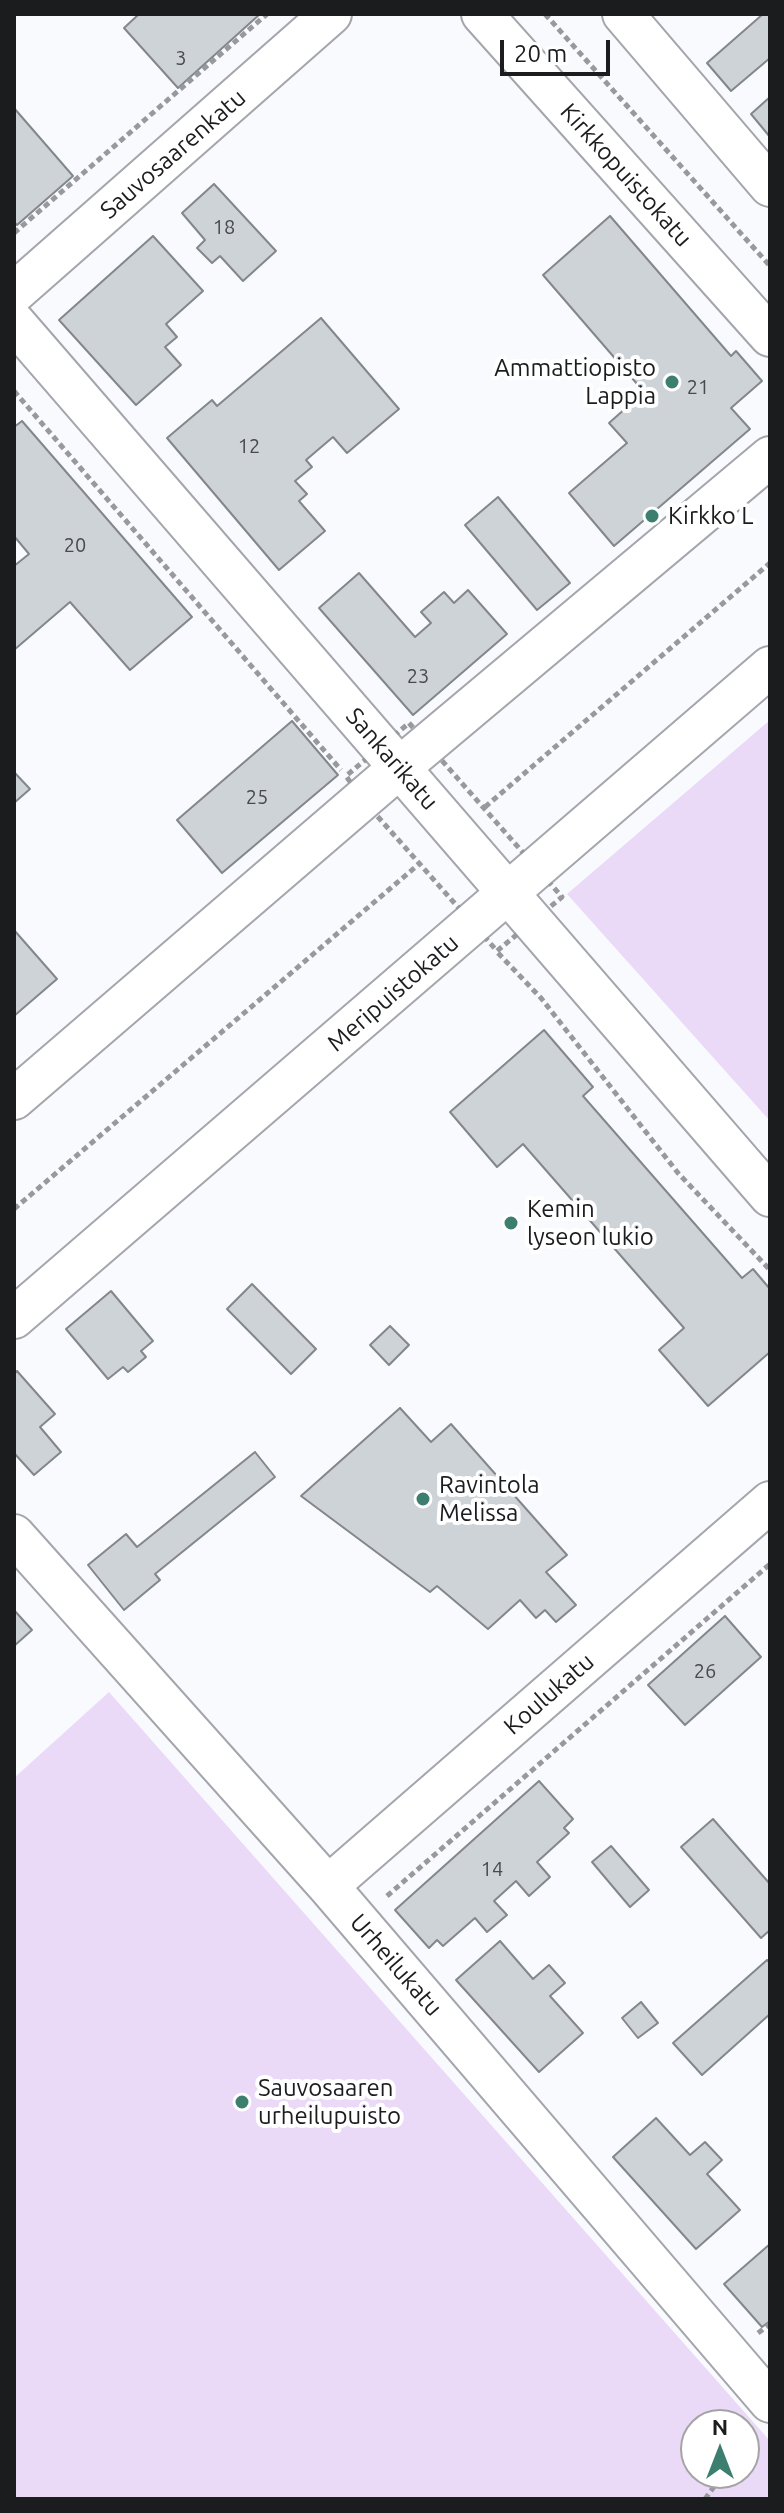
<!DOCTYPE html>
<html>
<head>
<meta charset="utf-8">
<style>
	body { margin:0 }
	#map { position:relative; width:784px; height:2513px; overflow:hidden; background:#f9fafe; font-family:Ubuntu,sans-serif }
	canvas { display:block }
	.frame { position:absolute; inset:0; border:16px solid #1b1c1e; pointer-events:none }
	.north { position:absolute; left:680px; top:2409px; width:80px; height:80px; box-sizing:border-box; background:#fff; border:2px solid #a4a4a5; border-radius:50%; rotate:0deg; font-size:22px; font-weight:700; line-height:32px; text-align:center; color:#1b1c1e }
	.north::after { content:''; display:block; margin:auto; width:28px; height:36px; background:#3d7f6e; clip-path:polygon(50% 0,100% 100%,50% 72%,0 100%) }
	.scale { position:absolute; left:500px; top:40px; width:110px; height:36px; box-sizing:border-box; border:4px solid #1b1c1e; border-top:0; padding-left:10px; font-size:24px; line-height:28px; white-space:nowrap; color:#1b1c1e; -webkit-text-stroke:6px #fff; paint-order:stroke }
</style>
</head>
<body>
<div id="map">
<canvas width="784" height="2513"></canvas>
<div class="frame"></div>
<div class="north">N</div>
<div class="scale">20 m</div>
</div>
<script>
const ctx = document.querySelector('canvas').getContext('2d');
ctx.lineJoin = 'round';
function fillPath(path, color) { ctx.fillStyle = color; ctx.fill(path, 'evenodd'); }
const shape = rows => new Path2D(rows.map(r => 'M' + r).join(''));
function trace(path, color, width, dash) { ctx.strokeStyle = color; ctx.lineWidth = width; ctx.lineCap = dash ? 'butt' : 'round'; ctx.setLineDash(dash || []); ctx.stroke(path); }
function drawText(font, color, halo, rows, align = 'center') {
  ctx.font = font + ' Ubuntu,sans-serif'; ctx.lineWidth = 8; ctx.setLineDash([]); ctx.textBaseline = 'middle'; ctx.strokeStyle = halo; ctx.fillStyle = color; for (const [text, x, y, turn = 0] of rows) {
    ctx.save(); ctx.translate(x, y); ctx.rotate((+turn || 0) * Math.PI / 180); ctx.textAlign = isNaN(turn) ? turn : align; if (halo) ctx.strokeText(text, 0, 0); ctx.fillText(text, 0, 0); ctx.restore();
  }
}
fillPath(shape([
	[770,720,770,1121,567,894],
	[109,1692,770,2441,770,2499,14,2499,14,1778],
	[696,2425,744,2425,744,2473,696,2473]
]), '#eadaf7');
const building = shape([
	[139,14,260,14,178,88,124,28,139,14],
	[763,14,770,14,770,58,731,91,707,63,763,14],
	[770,97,770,137,751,114,770,97],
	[14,108,73,176,17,225,14,222,14,108],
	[214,184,276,251,243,281,220,256,212,263,197,248,205,240,182,213,214,184],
	[610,216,731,356,736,351,762,381,731,408,750,429,614,546,569,493,627,443,609,423,644,392,543,275,610,216],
	[153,236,203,291,166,324,177,337,165,347,181,365,136,405,59,320,153,236],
	[321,318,399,409,347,453,333,437,306,460,312,467,295,481,307,494,299,501,325,531,279,570,167,438,212,400,217,406,321,318],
	[22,421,192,617,130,670,70,602,14,650,14,566,29,554,14,536,14,427,22,421],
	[498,497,570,583,537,610,465,525,498,497],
	[359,573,415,637,431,623,421,612,444,592,454,603,468,590,507,634,413,715,319,608,359,573],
	[292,721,338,775,222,873,177,820,292,721],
	[14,772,30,789,14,803,14,772],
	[14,930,57,979,14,1016,14,930],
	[544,1030,593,1087,583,1096,742,1278,753,1269,770,1289,770,1352,708,1406,659,1350,684,1328,523,1144,497,1167,450,1112,544,1030],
	[252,1284,316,1349,291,1374,227,1309,252,1284],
	[111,1291,153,1341,141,1351,146,1357,128,1372,123,1367,108,1379,66,1329,111,1291],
	[390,1326,409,1345,389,1365,370,1345,390,1326],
	[17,1371,55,1414,40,1427,61,1452,34,1475,14,1453,14,1374,17,1371],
	[400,1408,431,1442,451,1424,567,1555,546,1572,576,1605,556,1622,545,1610,536,1618,520,1600,488,1629,437,1586,430,1592,301,1496,400,1408],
	[255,1452,275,1477,155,1574,160,1580,124,1610,88,1565,126,1534,137,1547,255,1452],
	[14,1610,32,1630,14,1646,14,1610],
	[725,1616,761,1657,685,1725,648,1685,725,1616],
	[539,1781,573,1819,564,1828,569,1833,537,1862,550,1877,529,1896,516,1881,494,1901,507,1915,487,1932,475,1918,443,1946,437,1940,429,1948,395,1910,539,1781],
	[713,1819,770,1884,770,1930,761,1938,681,1847,713,1819],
	[611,1846,649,1890,630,1907,592,1862,611,1846],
	[500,1941,533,1979,549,1965,565,1983,550,1996,583,2033,539,2072,456,1980,500,1941],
	[767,1960,770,1963,770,2014,702,2075,673,2043,767,1960],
	[641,2002,658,2023,638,2038,622,2018,641,2002],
	[656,2118,690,2155,705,2142,722,2160,707,2174,740,2210,696,2249,613,2157,656,2118],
	[770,2244,770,2321,762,2327,724,2284,770,2244]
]);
fillPath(building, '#ced3d8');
trace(building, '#83878c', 2);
const street = shape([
	[482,14,770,336],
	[623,14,770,186],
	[14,293,331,14],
	[14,322,770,1196],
	[14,1099,399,768,770,457],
	[14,1318,770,667],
	[14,1535,328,1886,770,2402],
	[328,1886,770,1502]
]);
trace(street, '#a4a6ac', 44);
trace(shape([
	[545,14,770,266],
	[14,233,267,14],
	[14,391,341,770],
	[409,723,562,897,497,951,363,800,346,776,409,723],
	[485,807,770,563],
	[498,953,541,998,678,1173,770,1270],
	[14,1209,419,864],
	[387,1896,770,1564],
	[758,2333,770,2324],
	[744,2446,761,2437],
	[705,2499,724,2473]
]), '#98999d', 5, [6, 4]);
trace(street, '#fff', 40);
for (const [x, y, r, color] of [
	[672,382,8,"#3d7f6e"],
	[652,516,8,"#3d7f6e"],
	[511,1223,8,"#3d7f6e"],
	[423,1499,8,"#3d7f6e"],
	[242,2102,8,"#3d7f6e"]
]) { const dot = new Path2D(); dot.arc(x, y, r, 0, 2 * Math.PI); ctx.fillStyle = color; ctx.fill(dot); trace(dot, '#fff', 3); }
drawText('20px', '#484a4c', null, [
	["3",181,58],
	["18",224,227],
	["21",698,387],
	["12",249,446],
	["20",75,545],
	["23",418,676],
	["25",257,797],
	["26",705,1671],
	["14",492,1869]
]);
drawText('24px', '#1b1c1e', '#fff', [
	["Sauvosaarenkatu",173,154,-41],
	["Kirkkopuistokatu",626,175,48],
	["Sankarikatu",392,759,49],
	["Meripuistokatu",393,993,-41],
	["Koulukatu",549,1694,-41],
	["Urheilukatu",396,1965,49]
]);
drawText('24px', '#1b1c1e', '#fff', [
	["Ammattiopisto",656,368,"right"],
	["Lappia",656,396,"right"],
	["Kirkko L",668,516],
	["Kemin",527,1209],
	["lyseon lukio",527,1237],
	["Ravintola",439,1485],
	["Melissa",439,1513],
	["Sauvosaaren",258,2088],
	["urheilupuisto",258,2116]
], 'left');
</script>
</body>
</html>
